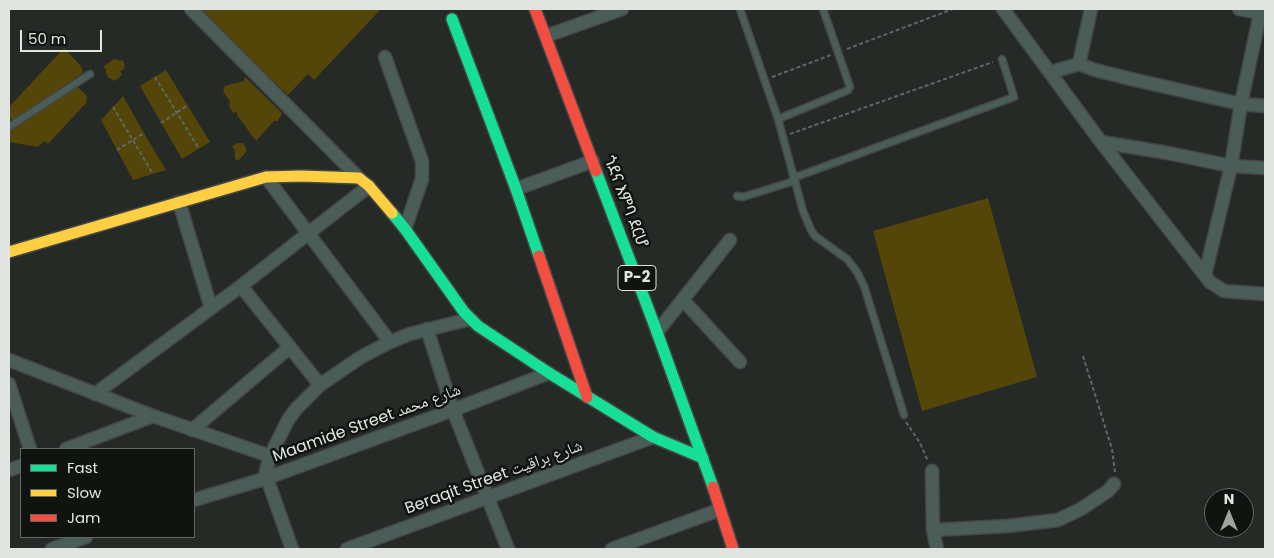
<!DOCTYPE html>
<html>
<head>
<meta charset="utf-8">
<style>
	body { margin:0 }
	#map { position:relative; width:1274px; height:558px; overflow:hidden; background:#262a27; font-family:Poppins,sans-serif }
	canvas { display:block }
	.frame { position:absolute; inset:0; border:10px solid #e1e5e1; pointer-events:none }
	.legend { position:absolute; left:20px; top:448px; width:175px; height:90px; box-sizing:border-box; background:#101310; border:1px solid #646764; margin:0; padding:6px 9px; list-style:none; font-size:15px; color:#e1e5e1 }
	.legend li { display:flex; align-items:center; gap:10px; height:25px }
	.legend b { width:25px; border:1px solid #646764 }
	.north { position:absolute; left:1204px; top:488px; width:50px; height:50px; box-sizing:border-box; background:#101310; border:1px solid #646764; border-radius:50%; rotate:0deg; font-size:14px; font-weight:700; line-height:20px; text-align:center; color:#e1e5e1 }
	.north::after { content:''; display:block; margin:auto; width:18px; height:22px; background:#a0a4a0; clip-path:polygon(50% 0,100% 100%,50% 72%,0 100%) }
	.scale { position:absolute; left:20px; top:30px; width:82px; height:22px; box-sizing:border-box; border:2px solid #e1e5e1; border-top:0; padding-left:6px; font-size:15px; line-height:18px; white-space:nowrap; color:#e1e5e1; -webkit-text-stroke:4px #101310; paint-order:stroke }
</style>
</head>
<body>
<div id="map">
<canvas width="1274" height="558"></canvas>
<div class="frame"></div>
<ul class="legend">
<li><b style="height:6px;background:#16e098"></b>Fast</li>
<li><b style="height:6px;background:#ffcf43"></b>Slow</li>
<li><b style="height:6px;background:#f24e42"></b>Jam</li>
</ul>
<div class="north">N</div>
<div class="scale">50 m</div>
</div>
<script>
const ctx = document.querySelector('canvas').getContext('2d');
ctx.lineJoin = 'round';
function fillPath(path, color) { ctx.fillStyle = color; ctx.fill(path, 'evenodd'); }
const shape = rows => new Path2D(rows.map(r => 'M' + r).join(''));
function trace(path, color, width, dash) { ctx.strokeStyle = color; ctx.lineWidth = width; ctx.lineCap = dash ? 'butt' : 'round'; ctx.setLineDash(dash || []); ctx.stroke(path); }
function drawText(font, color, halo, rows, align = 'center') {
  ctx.font = font + ' Poppins,"Noto Naskh Arabic","Noto Sans Ethiopic",sans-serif'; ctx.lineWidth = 5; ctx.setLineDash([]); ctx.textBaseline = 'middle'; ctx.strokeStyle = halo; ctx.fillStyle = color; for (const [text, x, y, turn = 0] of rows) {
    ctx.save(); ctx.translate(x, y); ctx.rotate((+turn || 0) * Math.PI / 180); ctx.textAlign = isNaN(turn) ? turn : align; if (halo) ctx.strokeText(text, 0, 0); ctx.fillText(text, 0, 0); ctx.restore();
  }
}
fillPath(shape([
	[196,9,381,9,314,80,308,74,288,95],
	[64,48,80,65,83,70,81,74,13,122,9,116,9,107],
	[114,59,123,61,125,65,123,70,120,71,122,74,119,78,114,81,108,77,104,66],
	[166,70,210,142,182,159,140,86],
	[245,77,282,113,278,121,274,121,256,141,237,115,237,112,233,113,229,106,230,102,223,91,225,86,244,81],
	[77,86,87,96,86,103,48,144,44,141,38,147,9,142,9,130],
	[123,96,144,133,166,170,133,180,101,120],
	[238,143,243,143,246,148,246,152,238,161,235,159,235,151,232,146],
	[988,198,1037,377,922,411,873,231]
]), '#544508');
const lane = shape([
	[740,9,778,119,803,211,811,230,815,236,847,259,857,272,864,286,904,415],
	[778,119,844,92,848,90,850,87,823,9],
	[9,127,90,74],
	[793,178,1014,97,1002,59],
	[737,196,743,197,794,181]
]);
const street = shape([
	[191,9,359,178],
	[1003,9,1101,142,1210,282,1224,291,1265,294],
	[1239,9,1265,14],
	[546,36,622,9],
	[385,57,422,161,422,179,405,229],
	[1079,64,1091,9],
	[1051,72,1079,64,1095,70,1131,79,1241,104,1265,106],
	[1101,142,1168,153,1231,166,1265,168],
	[266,177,390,342],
	[516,189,593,161],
	[179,202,211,308],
	[1205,275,1231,166,1241,104,1261,9],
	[241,286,320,385],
	[683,300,740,362],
	[427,329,453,410,508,549],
	[657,332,730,240],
	[9,360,153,416,270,456],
	[9,384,30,449],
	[95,394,241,286,369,186],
	[192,430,290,347],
	[66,449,153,416],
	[9,470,21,466],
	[932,471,933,530,937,549],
	[194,500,267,478,453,410,549,373],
	[933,530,1008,526,1058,520,1081,509,1108,491,1114,484],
	[52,549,86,537],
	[292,549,267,478,266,471,270,456,288,420,296,409,320,385,361,357,390,342,410,334,470,319],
	[347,549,653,437],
	[612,549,719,510]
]);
const fast = shape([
	[452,19,516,189,539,256],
	[596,171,654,324,713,487],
	[392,213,405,229,464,312,478,326,549,373,653,437,703,458]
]);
const slow = shape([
	[9,252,266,177,301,176,359,178,369,186,392,213]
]);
const jam = shape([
	[535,9,596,171],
	[539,256,587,397],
	[713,487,733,549]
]);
trace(lane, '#454745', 9);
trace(street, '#454745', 15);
trace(fast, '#454745', 14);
trace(slow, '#454745', 14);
trace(jam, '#454745', 14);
trace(shape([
	[847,49,953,9],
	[155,77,199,149],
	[772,77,831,55],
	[113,107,153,174],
	[161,123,188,105],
	[790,134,993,62],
	[117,150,144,133],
	[1083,356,1112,449,1115,472],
	[906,422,920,443,928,461]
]), '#5c6965', 2, [4, 2.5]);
trace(lane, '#4a5d59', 6);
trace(street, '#4a5d59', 12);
trace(fast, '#16e098', 11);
trace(slow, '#ffcf43', 11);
trace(jam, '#f24e42', 11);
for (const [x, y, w] of [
	[637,278,38]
]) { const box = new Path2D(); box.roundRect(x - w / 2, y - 12.5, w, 25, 4); ctx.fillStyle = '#101310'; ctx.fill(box); trace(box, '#e1e5e1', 1); }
drawText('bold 15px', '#e1e5e1', null, [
	["P-2",637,278]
]);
drawText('16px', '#e1e5e1', '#101310', [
	["ጎደና እምባ ደርሆ",625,202,69],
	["Maamide Street شارع محمد",367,424,-20],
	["Beraqit Street شارع براقيت",494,478,-20]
]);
</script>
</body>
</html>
